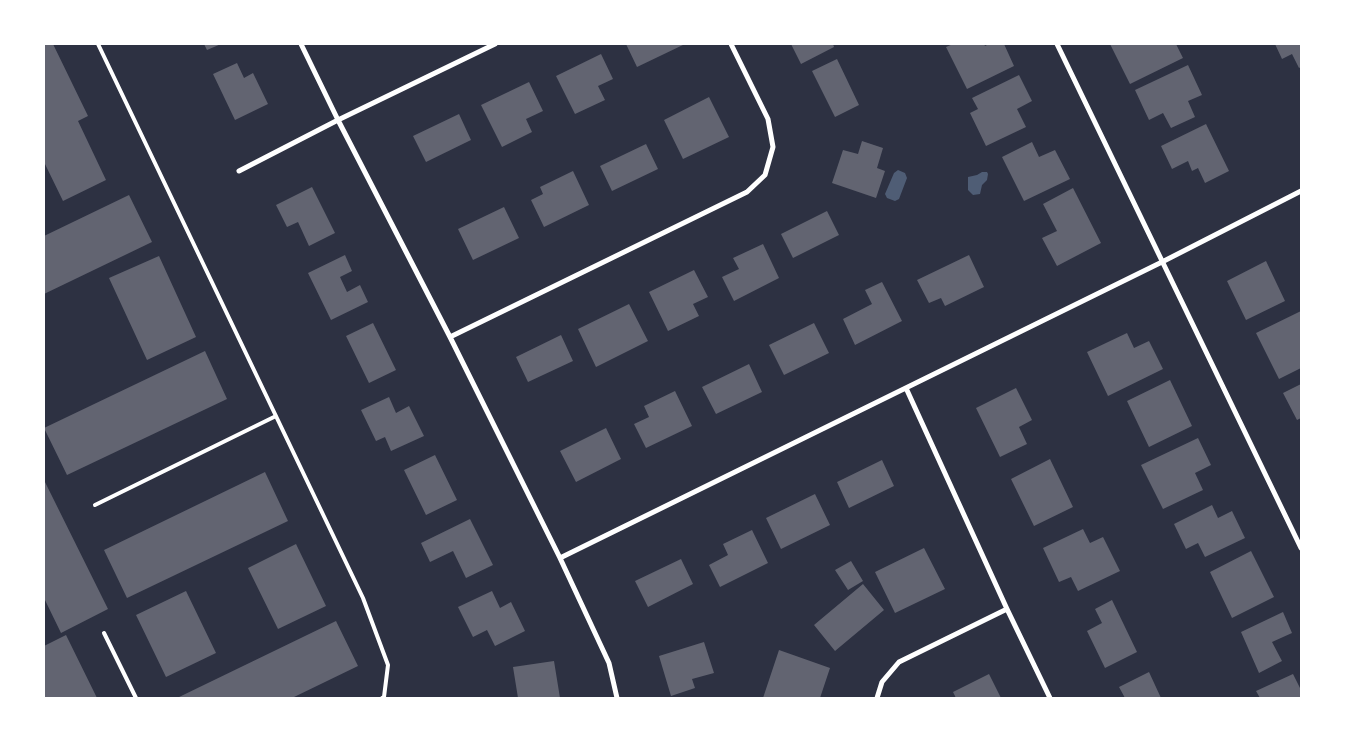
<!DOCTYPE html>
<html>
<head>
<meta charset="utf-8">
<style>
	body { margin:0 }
	#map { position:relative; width:1345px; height:742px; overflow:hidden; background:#2d3142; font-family:Poppins,sans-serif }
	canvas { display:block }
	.frame { position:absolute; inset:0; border:45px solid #fff; pointer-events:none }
</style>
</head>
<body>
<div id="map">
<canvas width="1345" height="742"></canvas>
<div class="frame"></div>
</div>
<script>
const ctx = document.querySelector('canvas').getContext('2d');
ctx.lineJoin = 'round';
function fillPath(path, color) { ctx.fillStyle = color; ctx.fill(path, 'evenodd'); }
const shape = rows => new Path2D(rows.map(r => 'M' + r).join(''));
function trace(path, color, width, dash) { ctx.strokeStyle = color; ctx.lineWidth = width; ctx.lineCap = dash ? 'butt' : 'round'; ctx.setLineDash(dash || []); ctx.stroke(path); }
fillPath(shape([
	[898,170,905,173,907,178,899,199,895,201,887,198,885,194,894,173],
	[982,172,987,172,988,174,987,180,982,185,980,194,973,195,968,190,968,177,977,175]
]), '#4f5d75');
fillPath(shape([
	[44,44,53,44,88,116,78,121,106,180,63,201,44,162],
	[204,44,221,44,207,50],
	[626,44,685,44,637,67],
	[791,44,833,44,834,47,801,64],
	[953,44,984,44,985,46,989,44,1004,44,1014,66,967,89,946,47],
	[1110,44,1176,44,1183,58,1130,84],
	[1275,44,1301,44,1301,67,1299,68,1292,54,1282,59],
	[601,54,613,79,598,86,605,100,575,114,556,76],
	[837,59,859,105,835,117,812,71],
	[237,63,244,78,253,73,268,104,235,120,213,74],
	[1188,65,1202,95,1188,101,1195,117,1171,128,1163,113,1149,120,1135,90],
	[1019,75,1032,101,1017,109,1026,127,986,146,970,113,978,109,972,98],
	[529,82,543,111,526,119,532,132,502,147,481,105],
	[709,97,729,137,683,159,664,120],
	[459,114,471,140,426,162,413,136],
	[1206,124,1229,171,1205,183,1198,168,1192,171,1188,161,1172,169,1161,146],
	[862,141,883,148,877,168,885,171,876,198,832,183,843,150,858,154],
	[1032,142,1039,157,1055,150,1070,179,1024,201,1002,157],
	[646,144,658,169,612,191,600,166],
	[573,171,589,205,544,227,531,200,543,194,540,187],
	[312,187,335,233,309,246,298,222,287,227,276,205],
	[1073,188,1101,243,1057,266,1042,238,1057,231,1043,204],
	[129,195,152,242,44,294,44,236],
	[504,207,519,238,473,260,458,229],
	[827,211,839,235,793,258,781,234],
	[763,244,779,278,734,301,722,277,739,269,733,258],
	[345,255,352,271,340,277,347,292,360,285,368,302,331,320,308,273],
	[969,255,984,287,945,306,941,298,929,303,917,280],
	[159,256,196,337,147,360,109,278],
	[1266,261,1285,301,1246,320,1227,281],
	[694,270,708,297,693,304,699,316,668,331,649,292],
	[882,282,902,321,855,345,843,319,872,304,865,290],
	[629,304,648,341,596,367,578,329],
	[1301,311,1301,368,1279,379,1256,333],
	[373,323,396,370,369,383,346,336],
	[814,323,829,353,784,375,769,345],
	[1127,333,1134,348,1149,341,1163,369,1108,396,1087,352],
	[561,335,573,361,528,382,516,357],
	[205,351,227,399,67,475,44,428],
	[749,364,762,392,716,414,702,387],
	[1170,380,1192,426,1149,447,1127,401],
	[1301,384,1301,418,1297,420,1283,393],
	[1016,388,1032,420,1019,427,1027,444,1000,457,976,408],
	[675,391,692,426,646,448,634,424,649,417,644,406],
	[389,397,396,413,409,406,424,436,391,451,385,437,376,441,361,410],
	[606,428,621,459,576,482,560,451],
	[1198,438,1211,465,1195,473,1203,490,1163,509,1141,465],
	[435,455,457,500,426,515,404,470],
	[1050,459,1073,507,1034,526,1011,479],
	[882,460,894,486,849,508,837,482],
	[265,472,288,521,127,598,104,550],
	[44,480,108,609,61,633,44,598],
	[815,494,830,525,781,549,766,518],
	[1212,505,1218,518,1232,511,1245,538,1205,557,1198,543,1186,549,1174,524],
	[470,519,493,565,466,578,453,551,430,562,421,543],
	[1083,529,1090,543,1103,537,1120,571,1078,591,1071,577,1059,582,1043,548],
	[752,530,768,563,720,587,709,565,728,555,723,544],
	[296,544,326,606,278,629,248,568],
	[924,548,945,589,895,613,875,572],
	[1251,551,1274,597,1232,618,1210,572],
	[681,559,693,584,648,607,635,581],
	[851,561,863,581,848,590,835,570],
	[863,584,884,610,835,651,814,625],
	[186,591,216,653,166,677,136,615],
	[492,591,500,608,511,602,525,631,495,646,487,630,473,637,458,607],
	[1112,600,1137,652,1105,668,1087,631,1102,623,1095,609],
	[1283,612,1292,633,1272,642,1282,661,1259,673,1241,632],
	[336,621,358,666,292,698,177,698],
	[66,635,97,698,44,698,44,646],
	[704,642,714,673,692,679,695,688,671,696,659,656],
	[779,650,830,668,820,698,763,698],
	[554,661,560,698,518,698,513,667],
	[1149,672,1161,698,1125,698,1119,687],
	[989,674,1001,698,956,698,953,692],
	[1293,674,1301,690,1301,698,1260,698,1256,691]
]), '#626471');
trace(shape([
	[98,44,363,598,388,665,384,697,382,698],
	[95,505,276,416],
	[104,633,136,698]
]), '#fff', 4);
trace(shape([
	[301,44,338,120,450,337,560,558,609,663,617,698],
	[1057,44,1301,548],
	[239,171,338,120,495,44],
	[450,337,747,192,765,175,773,147,768,119,731,44],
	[906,388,1007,609,1050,698],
	[560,558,1162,262,1301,191],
	[877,698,882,682,899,662,1007,609]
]), '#fff', 5);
</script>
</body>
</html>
